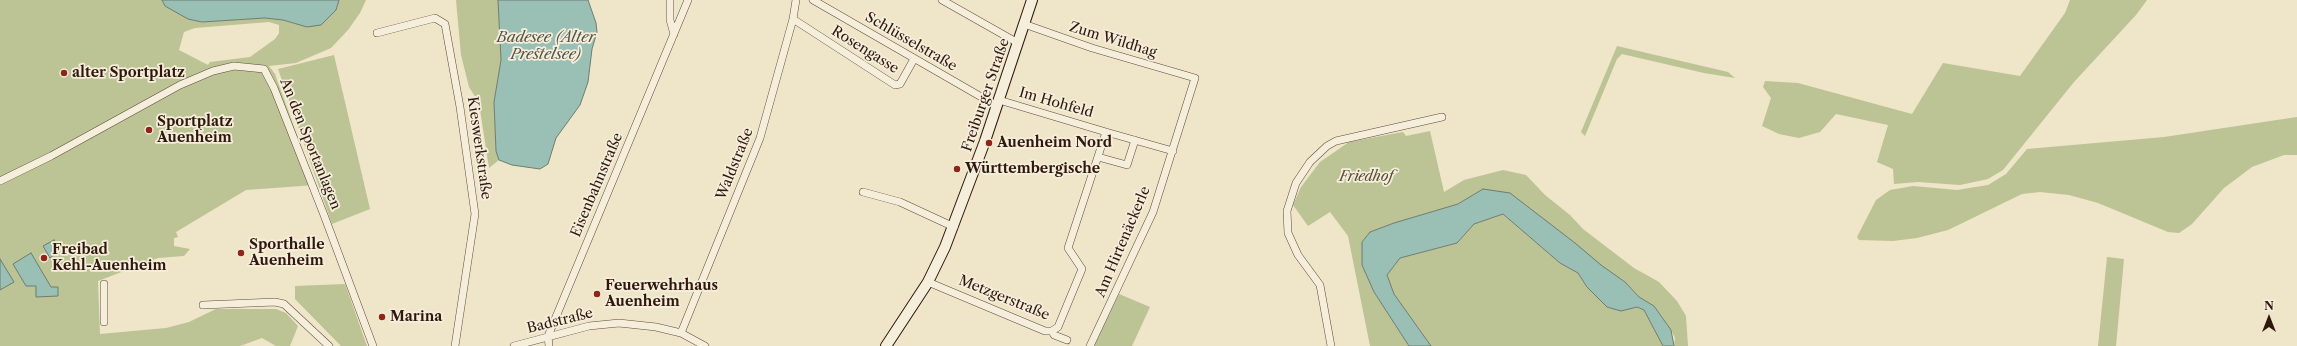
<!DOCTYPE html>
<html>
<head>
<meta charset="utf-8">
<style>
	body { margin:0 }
	#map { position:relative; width:2297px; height:346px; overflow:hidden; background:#efe5c8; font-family:"Libre Caslon Text",serif }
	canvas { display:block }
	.north { position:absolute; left:2249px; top:298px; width:40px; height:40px; -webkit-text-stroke:3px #f5eedb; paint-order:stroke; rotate:0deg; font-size:11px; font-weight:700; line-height:16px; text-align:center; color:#2f170c }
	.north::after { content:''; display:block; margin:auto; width:14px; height:18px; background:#2f170c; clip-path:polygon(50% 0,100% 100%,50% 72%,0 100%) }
</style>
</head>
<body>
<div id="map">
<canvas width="2297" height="346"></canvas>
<div class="north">N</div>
</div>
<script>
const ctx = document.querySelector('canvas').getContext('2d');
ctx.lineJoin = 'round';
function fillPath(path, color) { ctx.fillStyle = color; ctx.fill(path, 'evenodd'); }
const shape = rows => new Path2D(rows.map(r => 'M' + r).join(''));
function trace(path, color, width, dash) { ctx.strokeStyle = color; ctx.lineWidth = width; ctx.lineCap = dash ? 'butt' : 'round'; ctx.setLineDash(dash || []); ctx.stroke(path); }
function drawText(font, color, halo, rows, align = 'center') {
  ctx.font = font + ' "Libre Caslon Text",serif'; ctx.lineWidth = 3.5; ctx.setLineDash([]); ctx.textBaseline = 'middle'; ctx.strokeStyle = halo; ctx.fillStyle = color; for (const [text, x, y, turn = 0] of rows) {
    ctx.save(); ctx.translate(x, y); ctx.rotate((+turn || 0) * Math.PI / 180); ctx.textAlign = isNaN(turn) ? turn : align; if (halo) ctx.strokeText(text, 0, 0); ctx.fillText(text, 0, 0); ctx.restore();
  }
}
fillPath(shape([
	[0,0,162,0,165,6,202,22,265,18,283,20,307,27,336,10,339,0,366,0,360,13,348,30,331,48,296,63,269,66,275,74,315,185,246,190,176,232,178,237,174,238,174,246,190,249,184,256,158,258,98,281,100,334,166,328,189,322,216,309,276,309,286,313,298,326,290,346,276,346,262,338,240,346,0,346,0,185,29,171,0,178],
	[269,22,279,25,279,33,275,39,250,57,210,62,208,65,179,50,184,32,195,28],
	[456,0,498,0,501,60,494,102,496,151,499,160,489,168,479,103,469,87,461,55],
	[2070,0,2147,0,2136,15,2074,82,2003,170,1988,179,1960,185,1918,182,1894,184,1893,169,1877,162,1888,125,1836,114,1820,132,1799,138,1779,134,1762,126,1771,98,1763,87,1765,81,1798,83,1912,114,1943,63,2020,76,2065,13],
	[1617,46,1728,72,1735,78,1704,73,1622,54,1617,59,1585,136,1581,132],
	[334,55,370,209,332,224,278,69],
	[2297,117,2297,155,2284,155,2252,167,2224,188,2192,224,2179,233,2168,232,2098,203,2069,195,2040,192,2022,194,1948,230,1917,238,1893,241,1859,240,1857,237,1876,200,1890,190,1913,186,1957,190,1988,185,2006,174,2027,149,2164,137],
	[1430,131,1444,192,1464,180,1503,170,1526,175,1545,195,1570,215,1583,229,1634,268,1659,282,1677,301,1686,316,1688,346,1674,346,1675,338,1671,330,1654,306,1639,297,1625,282,1483,189,1458,204,1394,223,1370,232,1362,242,1362,265,1374,292,1409,346,1370,346,1348,236,1330,212,1308,226,1293,205,1301,187,1320,162,1349,142,1403,132,1406,136],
	[1503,214,1560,263,1578,273,1587,287,1632,308,1637,307,1644,310,1663,346,1431,346,1394,294,1387,275,1400,258,1457,243,1474,224],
	[2107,257,2124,259,2116,346,2098,346],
	[345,284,367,346,341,346,295,299,295,286],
	[1119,294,1150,307,1132,346,1094,346]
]), '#bcc394');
const water = shape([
	[162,0,339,0,336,10,321,25,307,27,283,20,265,18,202,22,188,19,165,6,162,0],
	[498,0,588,0,596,23,597,32,592,49,588,82,580,105,556,138,548,164,540,169,512,165,499,160,496,151,494,102,501,60,498,0],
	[1483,189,1510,193,1575,243,1601,265,1625,282,1639,297,1654,306,1671,330,1674,346,1663,346,1644,310,1637,307,1621,311,1607,307,1587,287,1578,273,1560,263,1503,214,1474,224,1457,243,1400,258,1387,275,1394,294,1431,346,1409,346,1374,292,1362,265,1362,242,1370,232,1394,223,1458,204,1483,189],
	[54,240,58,248,54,251,55,254,50,258,43,246,54,240],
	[31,253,51,287,58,287,58,296,36,297,36,286,26,286,13,264,31,253],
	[0,259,14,282,0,290,0,259]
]);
fillPath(water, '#9abfb4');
trace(water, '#6f7c71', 1);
const street = shape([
	[670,0,670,20,674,34],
	[813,0,997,106],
	[942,0,1018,43],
	[793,19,895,85,900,84,914,59],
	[1024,24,1092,48,1195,78,1153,212,1090,346],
	[377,33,435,18,445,24,460,107,475,214,455,346],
	[999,100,1106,132,1068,248,1082,269,1058,327,1052,331],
	[1106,132,1173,151],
	[1098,157,1127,165,1135,140],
	[0,181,51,156,180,85,213,71,234,66,264,69,274,88,324,215,373,346],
	[863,192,900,202,954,227],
	[928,282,1021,321,1045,331,1052,331,1054,335,1067,340],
	[203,305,275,302,284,304,329,346],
	[104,322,104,284],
	[681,333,760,138,793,19,796,0],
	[514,346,589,326,619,323,656,327,681,333,705,346],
	[549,346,548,336,688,0],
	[1331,346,1320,285,1298,255,1288,233,1287,211,1296,183,1310,162,1327,146,1336,141,1442,117]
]);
const secondary = shape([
	[886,346,928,282,945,247,985,141,1032,0]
]);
trace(street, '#5f4a3b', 8);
trace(secondary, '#2f170c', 12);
trace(street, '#f5eedb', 7);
trace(secondary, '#f5eedb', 10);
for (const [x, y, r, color] of [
	[64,73,4,"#8f2418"],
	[149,130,4,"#8f2418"],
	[989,143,4,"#8f2418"],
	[957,169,4,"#8f2418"],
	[241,253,4,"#8f2418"],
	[44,258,4,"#8f2418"],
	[597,294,4,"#8f2418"],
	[382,317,4,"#8f2418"]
]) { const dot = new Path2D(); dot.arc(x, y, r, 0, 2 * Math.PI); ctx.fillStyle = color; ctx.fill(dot); trace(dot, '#f5eedb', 1.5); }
drawText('14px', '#2f170c', '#f5eedb', [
	["Zum Wildhag",1113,40,17],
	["Schlüsselstraße",911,42,30],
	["Rosengasse",865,50,32],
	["Freiburger Straße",986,95,-71],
	["Im Hohfeld",1056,103,16],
	["An den Sportanlagen",310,144,68],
	["Kieswerkstraße",479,148,82],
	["Waldstraße",735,164,-68],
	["Eisenbahnstraße",597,185,-67],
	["Am Hirtenäckerle",1123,242,-67],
	["Metzgerstraße",1004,298,22],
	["Badstraße",560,321,-14]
]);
drawText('bold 14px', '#2f170c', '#f5eedb', [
	["alter Sportplatz",72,73],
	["Sportplatz",157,122],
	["Auenheim",157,138],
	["Auenheim Nord",997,143],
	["Württembergische",965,169],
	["Sporthalle",249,245],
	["Auenheim",249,261],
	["Freibad",52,250],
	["Kehl-Auenheim",52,266],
	["Feuerwehrhaus",605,286],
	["Auenheim",605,302],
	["Marina",390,317]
], 'left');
drawText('italic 14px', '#594b35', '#f5eedb', [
	["Friedhof",1366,177]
]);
drawText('italic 15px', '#545247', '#f5eedb', [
	["Badesee (Alter",546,38],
	["Prestelsee)",546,55]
]);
</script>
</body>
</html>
